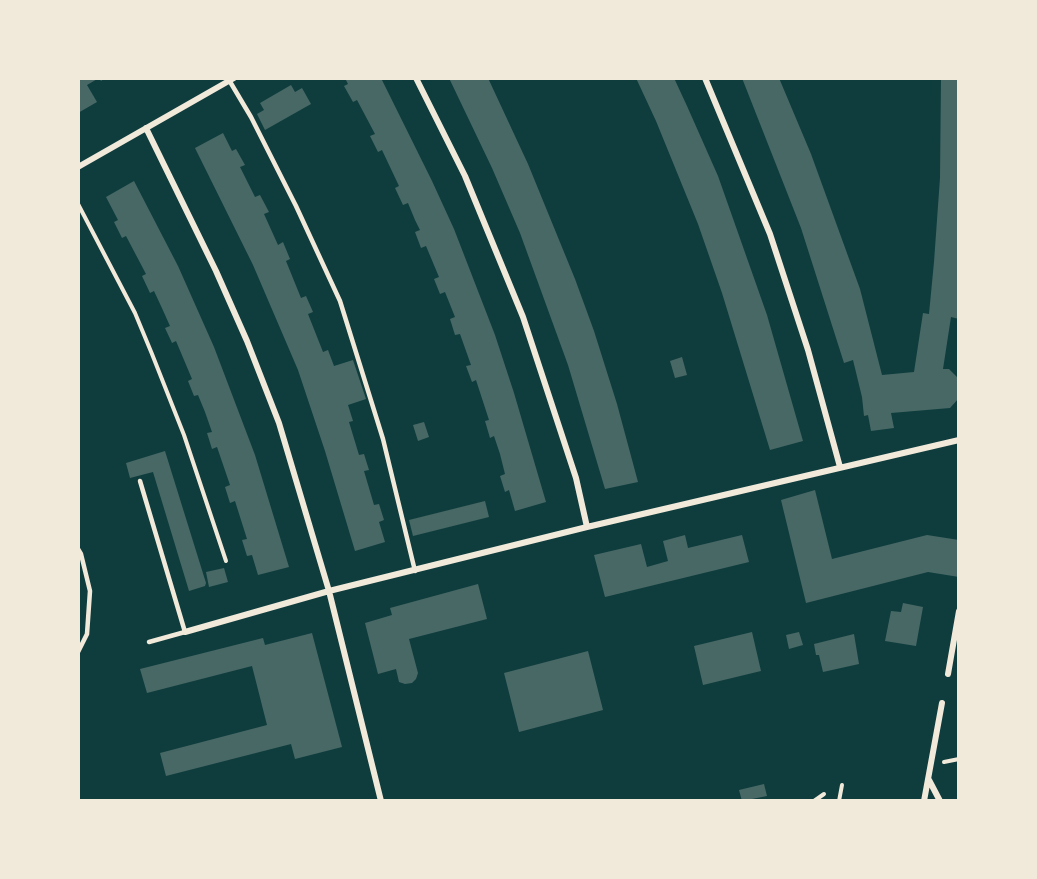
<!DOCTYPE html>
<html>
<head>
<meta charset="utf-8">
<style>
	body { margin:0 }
	#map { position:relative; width:1037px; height:879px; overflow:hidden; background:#0f3d3e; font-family:"Work Sans",sans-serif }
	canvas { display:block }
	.frame { position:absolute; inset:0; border:80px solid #f1e9da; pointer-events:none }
</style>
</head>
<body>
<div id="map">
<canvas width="1037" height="879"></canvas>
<div class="frame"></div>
</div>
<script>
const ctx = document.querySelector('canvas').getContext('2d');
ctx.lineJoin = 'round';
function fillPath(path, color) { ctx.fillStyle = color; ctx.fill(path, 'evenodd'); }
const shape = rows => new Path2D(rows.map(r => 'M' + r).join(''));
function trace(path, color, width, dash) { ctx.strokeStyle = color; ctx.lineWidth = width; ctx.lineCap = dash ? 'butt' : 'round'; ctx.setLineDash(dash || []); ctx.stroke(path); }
fillPath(shape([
	[78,78,105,78,101,81,99,78,87,85,97,102,78,113],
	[345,78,381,78,432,181,454,229,495,335,514,393,546,502,515,511,509,490,505,492,500,476,505,474,500,454,494,436,490,438,485,421,489,420,476,380,472,382,466,366,471,365,460,334,455,335,450,319,455,317,445,292,440,294,434,279,439,277,426,246,421,248,415,232,420,230,415,220,408,203,403,205,395,188,399,186,382,150,378,152,370,136,375,134,357,100,353,102,344,86,348,84],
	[449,78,488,78,528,164,575,279,594,331,617,404,638,482,605,489,568,365,520,233,492,168],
	[636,78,674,78,687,106,718,176,767,315,803,441,770,450,722,293,698,224,656,121],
	[742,78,779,78,811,154,860,289,882,375,914,372,923,313,929,314,934,262,940,178,941,78,959,78,959,319,951,317,943,369,949,369,959,379,959,398,950,408,891,413,894,428,871,431,868,415,864,416,862,397,853,360,844,363,801,228],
	[291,85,295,92,302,88,311,104,265,130,257,114,264,110,260,103],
	[223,133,232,151,236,149,245,165,240,167,255,197,260,195,269,212,264,214,278,245,283,242,290,259,286,261,301,298,306,296,313,312,308,314,323,352,328,350,334,366,353,360,366,399,348,405,353,421,349,422,359,455,364,454,369,470,364,471,374,505,379,504,384,520,379,522,385,542,355,551,325,451,298,370,253,265,195,148],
	[134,181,178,266,214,347,255,455,289,567,258,575,252,555,247,556,242,540,247,539,235,501,230,503,225,487,230,485,217,447,212,449,207,433,212,432,205,412,198,395,194,396,188,381,192,379,176,341,172,343,165,328,170,326,161,306,154,291,150,293,142,276,146,274,126,236,122,238,114,222,118,220,106,197],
	[682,357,687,375,675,378,670,361],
	[424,422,429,437,418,441,413,425],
	[165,451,206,583,205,586,189,591,153,472,130,478,126,463],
	[815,490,832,559,927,535,959,540,959,577,928,572,806,603,781,500],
	[485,501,489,517,413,536,409,520],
	[685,535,688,548,742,535,749,562,605,597,594,555,641,544,647,567,668,561,663,541],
	[224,568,228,582,209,587,206,572],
	[478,584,487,619,409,639,418,673,416,679,412,683,405,684,399,682,396,669,378,674,365,623,392,615,390,608],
	[903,603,923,607,916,646,885,641,891,611,901,612],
	[752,632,761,671,703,685,694,646],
	[799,632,803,645,789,649,786,635],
	[312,633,342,747,295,759,291,744,166,776,160,753,267,725,252,666,147,693,140,669,263,638,265,645],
	[854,634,859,664,823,672,819,655,816,655,814,644],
	[588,651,603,710,519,732,504,673],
	[764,784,767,796,742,801,739,790]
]), '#486865');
trace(shape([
	[78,204,135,313,152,354,184,435,226,561],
	[944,762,959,759],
	[814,801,824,794],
	[839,801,842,785]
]), '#f1e9da', 4);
trace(shape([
	[229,80,251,117,296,206,340,301,383,439,415,571],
	[140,481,185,632,149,642],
	[78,549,81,554,90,591,87,634,78,652]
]), '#f1e9da', 4.5);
trace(shape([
	[416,78,465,176,523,317,576,478,587,527],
	[705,78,770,234,808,350,840,467],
	[146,128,216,271,247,341,279,423,329,591,381,801],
	[78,167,234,78],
	[185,632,329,591,587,527,959,440],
	[948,674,959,611],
	[929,780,940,801],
	[924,801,942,703]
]), '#f1e9da', 6);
</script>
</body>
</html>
